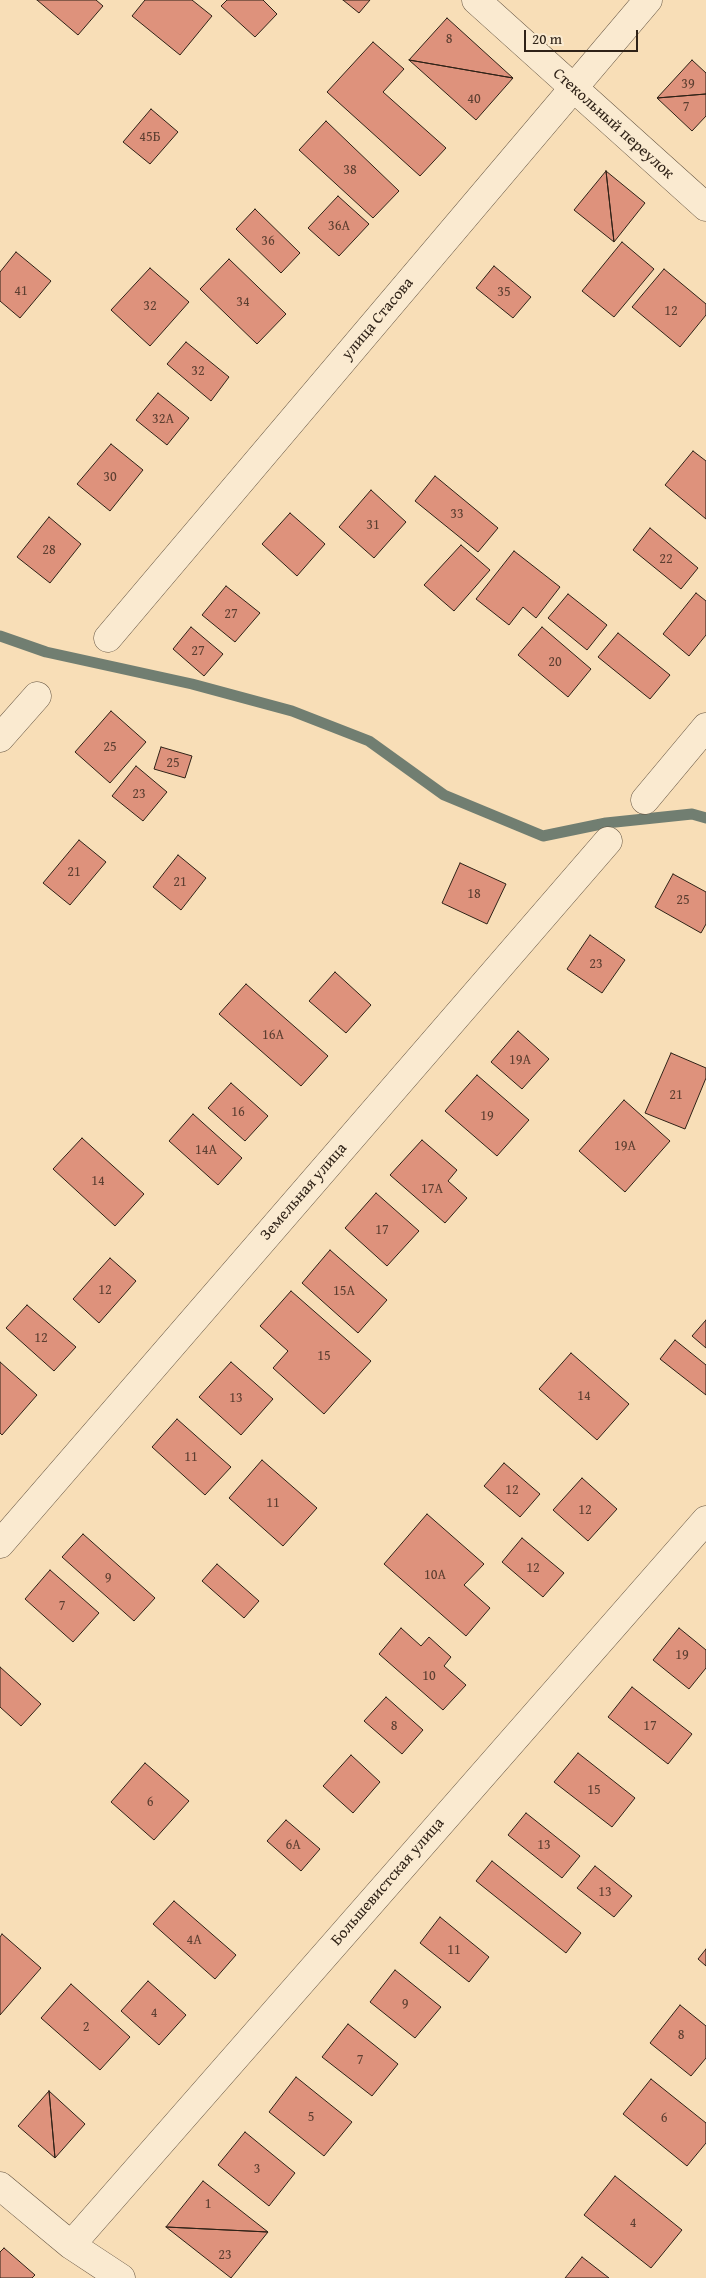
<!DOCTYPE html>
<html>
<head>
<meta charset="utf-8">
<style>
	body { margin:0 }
	#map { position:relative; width:706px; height:2278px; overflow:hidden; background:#f8deb7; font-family:"Gentium Book Plus",serif }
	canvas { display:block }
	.scale { position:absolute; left:524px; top:30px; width:114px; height:22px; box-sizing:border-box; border:2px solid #2f2217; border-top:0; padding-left:6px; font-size:15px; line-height:18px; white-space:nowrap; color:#2f2217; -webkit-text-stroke:4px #faead0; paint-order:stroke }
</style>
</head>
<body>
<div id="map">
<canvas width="706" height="2278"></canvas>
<div class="scale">20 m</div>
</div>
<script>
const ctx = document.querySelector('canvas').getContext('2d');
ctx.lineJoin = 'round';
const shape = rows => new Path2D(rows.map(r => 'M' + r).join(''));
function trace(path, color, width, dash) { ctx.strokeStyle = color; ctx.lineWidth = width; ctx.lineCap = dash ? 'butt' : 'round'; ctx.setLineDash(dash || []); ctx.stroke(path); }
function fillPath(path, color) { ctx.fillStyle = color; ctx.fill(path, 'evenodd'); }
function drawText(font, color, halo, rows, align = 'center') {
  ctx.font = font + ' "Gentium Book Plus",serif'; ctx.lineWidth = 4.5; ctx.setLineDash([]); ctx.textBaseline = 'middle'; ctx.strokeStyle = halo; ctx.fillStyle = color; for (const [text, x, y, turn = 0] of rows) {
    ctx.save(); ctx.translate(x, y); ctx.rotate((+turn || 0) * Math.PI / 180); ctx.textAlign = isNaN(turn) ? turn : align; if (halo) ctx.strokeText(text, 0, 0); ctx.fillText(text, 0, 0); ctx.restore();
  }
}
trace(shape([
	[0,636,46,652,192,684,292,711,369,741,444,795,543,836,606,823,692,814,706,818]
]), '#717e71', 11);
const building = shape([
	[37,0,96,0,103,6,78,35,37,0],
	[145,0,192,0,212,16,180,55,132,16,145,0],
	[227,0,263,0,277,14,255,37,221,6,227,0],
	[343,0,370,0,359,13,343,0],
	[447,18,513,78,409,60,447,18],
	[373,42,404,69,383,92,446,148,420,176,327,92,373,42],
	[409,60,513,78,476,120,409,60],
	[692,60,706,73,706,94,657,98,692,60],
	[706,94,706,116,692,131,657,98,706,94],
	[151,109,178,132,150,164,123,142,151,109],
	[326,121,399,191,373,218,299,150,326,121],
	[606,171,645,203,614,242,606,171],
	[606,171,614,242,574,210,606,171],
	[338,196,369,224,339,256,308,228,338,196],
	[255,209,300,253,281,273,236,229,255,209],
	[622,242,654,269,614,317,582,291,622,242],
	[16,252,51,281,20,318,0,301,0,272,16,252],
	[229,259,286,314,257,344,200,289,229,259],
	[494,266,531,297,513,318,476,288,494,266],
	[150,268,189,302,150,346,111,310,150,268],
	[664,269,706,304,706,315,680,347,632,307,664,269],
	[186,342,229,377,211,401,167,364,186,342],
	[158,393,189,418,167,445,136,420,158,393],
	[111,444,143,470,110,511,77,484,111,444],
	[693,451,706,461,706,519,665,485,693,451],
	[435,476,498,528,478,552,415,501,435,476],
	[371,490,406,522,374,558,339,527,371,490],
	[290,513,325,544,297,576,262,544,290,513],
	[49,517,81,544,50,583,17,557,49,517],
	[650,528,698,568,681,589,633,550,650,528],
	[461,545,490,570,454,611,424,585,461,545],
	[514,551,560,587,536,618,523,607,509,625,476,599,514,551],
	[226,586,260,613,235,642,202,615,226,586],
	[696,593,706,601,706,635,689,656,663,634,696,593],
	[568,594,607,625,587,650,548,618,568,594],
	[191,627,223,654,204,676,173,649,191,627],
	[542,627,591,669,568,697,518,655,542,627],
	[618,633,670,675,650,699,598,657,618,633],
	[111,711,146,742,110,783,75,752,111,711],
	[161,747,192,756,185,778,154,769,161,747],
	[136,766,167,792,143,821,112,796,136,766],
	[79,840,106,862,70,905,43,883,79,840],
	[178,855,206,878,181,910,153,887,178,855],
	[460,863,506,884,487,924,442,903,460,863],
	[673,874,706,892,706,924,701,933,655,907,673,874],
	[590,935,625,960,602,993,567,969,590,935],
	[335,972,371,1005,346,1033,309,1001,335,972],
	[246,984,328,1056,301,1086,219,1014,246,984],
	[518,1031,549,1059,522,1089,491,1062,518,1031],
	[671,1053,706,1068,706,1078,685,1129,645,1113,671,1053],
	[477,1075,529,1120,497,1156,445,1111,477,1075],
	[231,1083,268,1116,245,1141,208,1108,231,1083],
	[624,1100,670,1141,625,1192,579,1151,624,1100],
	[193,1114,242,1158,218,1185,169,1141,193,1114],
	[82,1138,144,1194,115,1226,53,1169,82,1138],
	[422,1140,457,1170,448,1181,467,1198,445,1223,390,1175,422,1140],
	[376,1193,419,1231,387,1266,345,1228,376,1193],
	[330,1250,387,1300,358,1333,302,1283,330,1250],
	[110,1258,136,1281,99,1323,73,1299,110,1258],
	[291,1291,371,1361,324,1414,273,1368,288,1351,260,1326,291,1291],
	[27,1305,76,1347,54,1371,6,1328,27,1305],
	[706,1320,706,1348,692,1336,706,1320],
	[675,1340,706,1365,706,1395,660,1359,675,1340],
	[571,1353,629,1404,597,1440,539,1389,571,1353],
	[0,1362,37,1395,2,1435,0,1433,0,1362],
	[231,1362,273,1399,241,1435,199,1397,231,1362],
	[177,1419,231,1467,205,1495,152,1447,177,1419],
	[262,1460,317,1508,283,1546,229,1498,262,1460],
	[504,1463,540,1494,520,1517,484,1486,504,1463],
	[582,1478,617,1509,588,1541,553,1510,582,1478],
	[427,1514,484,1564,464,1585,490,1608,466,1636,384,1564,427,1514],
	[83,1534,155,1598,134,1621,62,1557,83,1534],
	[522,1538,564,1573,543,1597,502,1562,522,1538],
	[217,1564,259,1601,244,1618,202,1581,217,1564],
	[50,1570,99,1613,73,1642,25,1599,50,1570],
	[401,1628,421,1646,429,1637,451,1657,444,1666,466,1685,443,1710,379,1654,401,1628],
	[679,1628,706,1650,706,1668,689,1689,653,1660,679,1628],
	[0,1667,41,1704,21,1726,0,1707,0,1667],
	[632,1687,692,1734,668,1764,608,1717,632,1687],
	[386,1697,423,1730,402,1754,364,1721,386,1697],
	[578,1753,635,1798,612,1827,554,1782,578,1753],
	[351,1755,380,1782,353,1813,323,1786,351,1755],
	[145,1763,189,1801,154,1840,111,1802,145,1763],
	[526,1813,580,1856,562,1878,508,1835,526,1813],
	[286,1820,320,1849,301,1871,267,1841,286,1820],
	[492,1861,581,1933,566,1953,476,1881,492,1861],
	[595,1866,632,1896,614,1917,577,1888,595,1866],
	[174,1901,236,1955,215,1979,153,1924,174,1901],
	[440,1917,489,1957,469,1982,420,1943,440,1917],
	[2,1934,41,1968,0,2015,0,1937,2,1934],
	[706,1949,706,1966,698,1959,706,1949],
	[395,1970,441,2007,415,2038,370,2002,395,1970],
	[148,1981,186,2015,159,2045,121,2011,148,1981],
	[71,1984,130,2037,100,2070,41,2018,71,1984],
	[680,2005,706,2026,706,2058,691,2076,650,2043,680,2005],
	[348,2024,398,2064,372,2096,322,2057,348,2024],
	[296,2077,352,2122,324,2156,269,2112,296,2077],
	[651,2079,706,2123,706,2143,687,2166,623,2114,651,2079],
	[49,2091,85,2124,55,2158,49,2091],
	[49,2091,55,2158,18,2126,49,2091],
	[245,2132,295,2173,269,2206,218,2165,245,2132],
	[615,2176,682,2230,651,2268,584,2215,615,2176],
	[203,2181,268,2232,166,2227,203,2181],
	[166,2227,268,2232,231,2278,166,2227],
	[4,2248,35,2275,32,2278,0,2278,0,2252,4,2248],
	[582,2257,609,2278,565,2278,582,2257]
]);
fillPath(building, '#de927c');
trace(building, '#2f2217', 1);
const minor = shape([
	[476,0,706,207],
	[108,638,648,0],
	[0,738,37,696],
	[645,800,706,727],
	[0,1544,608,841],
	[0,2186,71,2245,121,2278],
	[71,2245,706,1520]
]);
trace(minor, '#61513f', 29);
trace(minor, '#faead0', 28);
drawText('14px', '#5b3e30', null, [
	["8",449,39],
	["39",688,84],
	["40",474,99],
	["7",686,107],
	["45Б",150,137],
	["38",350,170],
	["36А",339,226],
	["36",268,241],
	["41",21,291],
	["35",504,292],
	["34",243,302],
	["32",150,306],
	["12",671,311],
	["32",198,371],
	["32А",163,419],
	["30",110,477],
	["33",457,514],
	["31",373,525],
	["28",49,550],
	["22",666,559],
	["27",231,614],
	["27",198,651],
	["20",555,662],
	["25",110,747],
	["25",173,763],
	["23",139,794],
	["21",74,872],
	["21",180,882],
	["18",474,894],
	["25",683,900],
	["23",596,964],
	["16А",273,1035],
	["19А",520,1060],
	["21",676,1095],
	["16",238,1112],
	["19",487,1116],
	["19А",625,1146],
	["14А",206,1150],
	["14",98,1181],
	["17А",432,1189],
	["17",382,1230],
	["12",105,1290],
	["15А",344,1291],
	["12",41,1338],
	["15",324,1356],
	["14",584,1396],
	["13",236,1398],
	["11",191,1457],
	["12",512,1490],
	["11",273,1503],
	["12",585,1510],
	["12",533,1568],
	["10А",435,1575],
	["9",108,1578],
	["7",62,1606],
	["19",682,1655],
	["10",429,1676],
	["8",394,1726],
	["17",650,1726],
	["15",594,1790],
	["6",150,1802],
	["6А",293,1845],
	["13",544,1845],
	["13",605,1892],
	["4А",194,1940],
	["11",454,1950],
	["9",405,2004],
	["4",154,2013],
	["2",86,2027],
	["8",681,2035],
	["7",360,2060],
	["5",311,2117],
	["6",664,2118],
	["3",257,2169],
	["1",208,2204],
	["4",633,2223],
	["23",225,2255]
]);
drawText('16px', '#2f2217', '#faead0', [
	["Стекольный переулок",613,124,42],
	["улица Стасова",378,319,-50],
	["Земельная улица",304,1192,-49],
	["Большевистская улица",388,1882,-49]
]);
</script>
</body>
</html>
